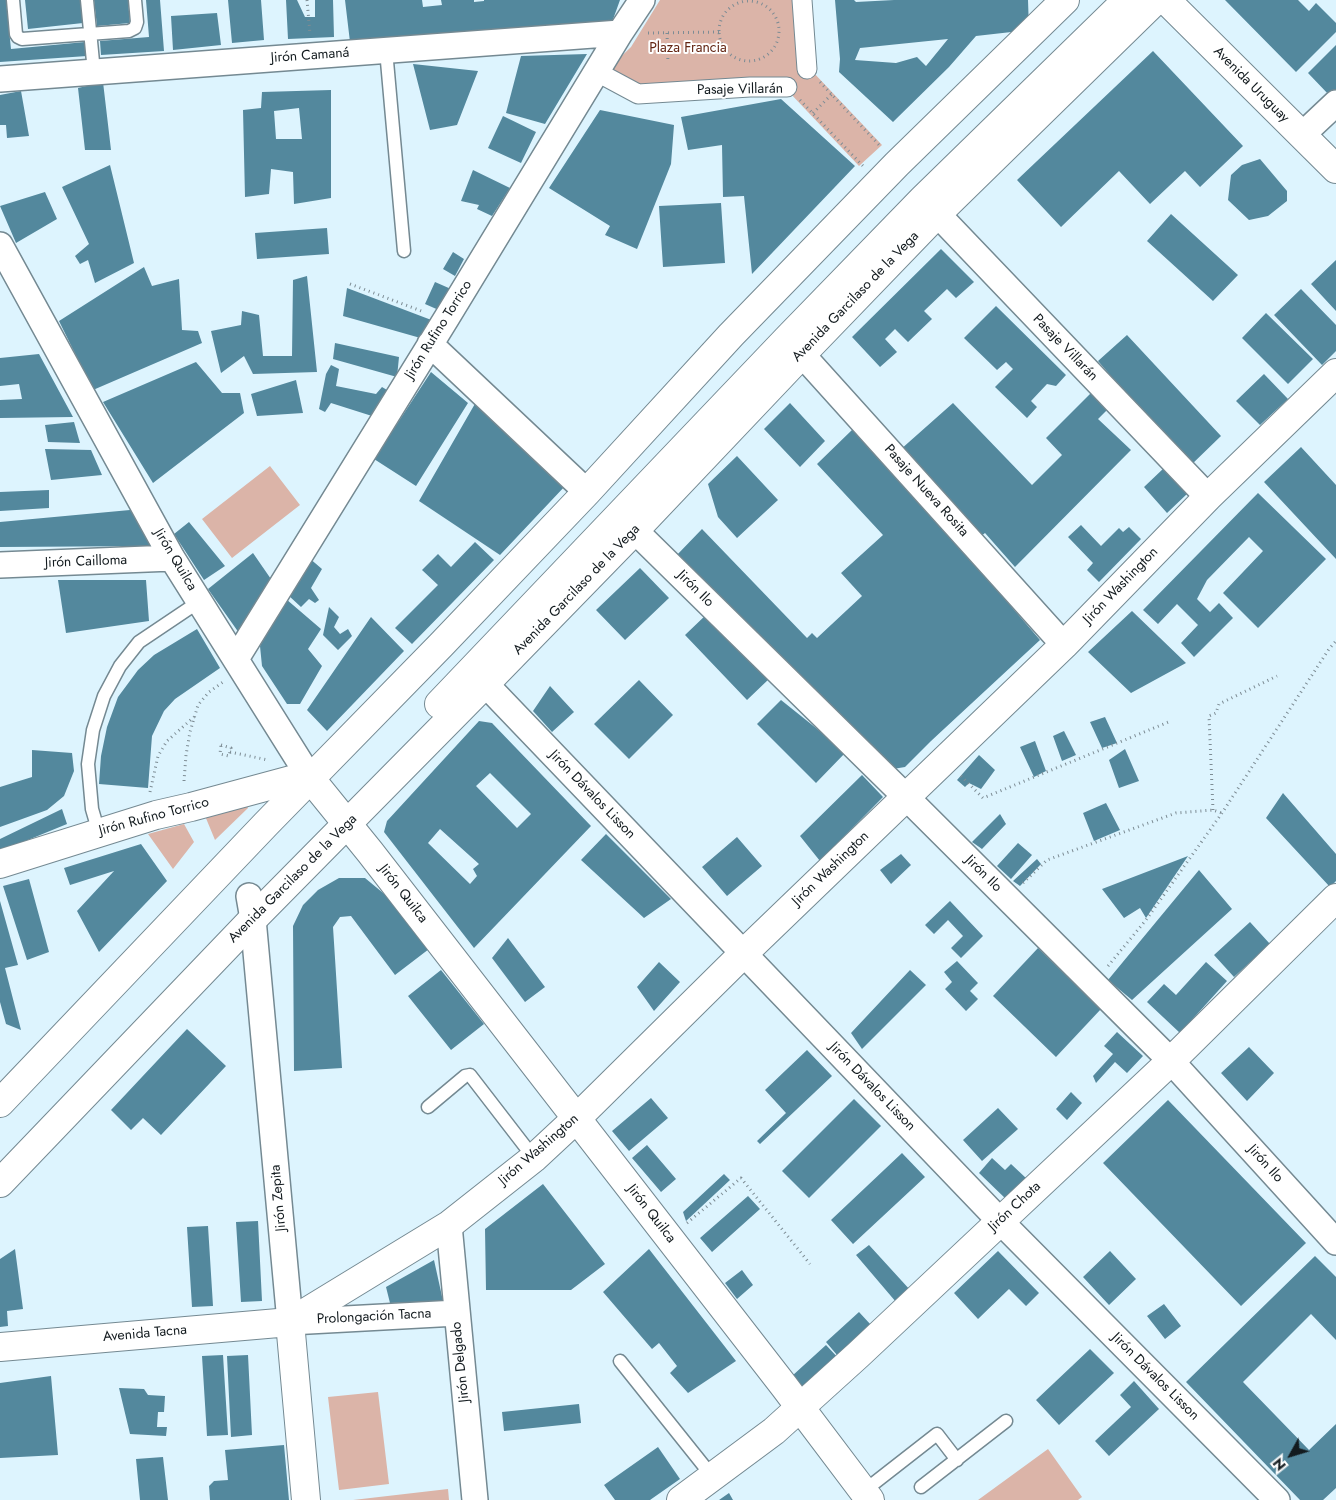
<!DOCTYPE html>
<html>
<head>
<meta charset="utf-8">
<style>
	body { margin:0 }
	#map { position:relative; width:1336px; height:1500px; overflow:hidden; background:#ddf4fe; font-family:Jost,sans-serif }
	canvas { display:block }
	.north { position:absolute; left:1266px; top:1430px; width:50px; height:50px; -webkit-text-stroke:4px #fff; paint-order:stroke; rotate:231deg; font-size:14px; font-weight:700; line-height:20px; text-align:center; color:#131b1f }
	.north::after { content:''; display:block; margin:auto; width:18px; height:22px; background:#131b1f; clip-path:polygon(50% 0,100% 100%,50% 72%,0 100%) }
</style>
</head>
<body>
<div id="map">
<canvas width="1336" height="1500"></canvas>
<div class="north">N</div>
</div>
<script>
const ctx = document.querySelector('canvas').getContext('2d');
ctx.lineJoin = 'round';
function fillPath(path, color) { ctx.fillStyle = color; ctx.fill(path, 'evenodd'); }
const shape = rows => new Path2D(rows.map(r => 'M' + r).join(''));
function trace(path, color, width, dash) { ctx.strokeStyle = color; ctx.lineWidth = width; ctx.lineCap = dash ? 'butt' : 'round'; ctx.setLineDash(dash || []); ctx.stroke(path); }
function drawText(font, color, halo, rows, align = 'center') {
  ctx.font = font + ' Jost,sans-serif'; ctx.lineWidth = 4; ctx.setLineDash([]); ctx.textBaseline = 'middle'; ctx.strokeStyle = halo; ctx.fillStyle = color; for (const [text, x, y, turn = 0] of rows) {
    ctx.save(); ctx.translate(x, y); ctx.rotate((+turn || 0) * Math.PI / 180); ctx.textAlign = isNaN(turn) ? turn : align; if (halo) ctx.strokeText(text, 0, 0); ctx.fillText(text, 0, 0); ctx.restore();
  }
}
fillPath(shape([
	[660,0,808,0,812,71,882,145,859,166,789,92,641,100,601,76,631,47],
	[270,466,300,505,232,558,202,519],
	[245,800,248,808,215,840,203,811],
	[184,824,194,842,173,869,148,834],
	[378,1392,389,1484,339,1490,328,1397],
	[1048,1449,1082,1497,1078,1500,978,1500],
	[448,1489,449,1500,353,1500]
]), '#dbb4a8');
fillPath(shape([
	[0,0,6,0,11,49,85,42,87,56,0,62],
	[25,0,81,0,83,23,28,29],
	[94,0,128,0,130,23,97,26],
	[146,0,160,0,164,51,101,55,100,41,149,37],
	[228,0,261,0,264,40,232,43],
	[286,0,297,0,305,17,315,17,315,0,333,0,334,37,288,39],
	[345,0,422,0,423,7,442,5,441,0,474,0,474,2,484,1,484,0,620,0,611,25,456,32,350,42],
	[835,0,854,0,856,2,894,0,1028,0,1029,30,976,36,949,67,893,122,839,72,840,59],
	[948,39,926,66,917,57,896,63,855,60,860,48],
	[1225,0,1298,0,1309,11,1316,3,1336,23,1336,32,1296,72],
	[217,13,221,45,173,50,171,16],
	[1336,45,1336,90,1330,96,1308,73],
	[1153,51,1243,146,1200,187,1185,171,1150,204,1119,171,1061,227,1017,180],
	[587,54,545,124,506,113,521,56],
	[413,64,478,71,457,125,430,130],
	[103,82,111,150,85,150,78,88],
	[331,90,331,198,294,204,293,172,271,169,269,194,245,197,243,110,261,108,262,92],
	[299,108,302,139,276,139,274,111],
	[21,91,29,136,7,138,6,125,0,125,0,95],
	[781,99,855,166,752,274,744,196,723,197,722,145,688,150,681,117],
	[600,110,674,125,671,164,637,249,605,235,610,226,549,188],
	[503,116,536,132,521,163,488,148],
	[1260,159,1287,191,1287,201,1268,216,1249,220,1228,200,1231,175,1242,165],
	[110,165,134,263,95,283,88,260,80,264,75,256,89,244,62,187],
	[473,170,510,188,492,216,477,209,479,205,461,201],
	[45,192,57,219,16,243,0,206],
	[721,203,725,263,663,267,659,206],
	[1171,214,1238,275,1213,301,1147,241],
	[327,228,329,254,257,259,255,233],
	[941,249,974,282,956,298,947,289,924,311,932,319,908,342,895,329,885,339,897,352,880,367,852,337],
	[453,252,464,259,455,276,443,269],
	[1336,260,1336,311,1311,284],
	[144,267,152,286,179,279,182,330,198,331,202,343,93,390,59,321],
	[307,276,317,372,253,374,244,356,221,373,211,331,241,325,242,311,259,315,263,356,292,356,293,280],
	[435,282,451,289,441,311,425,304],
	[347,288,434,321,424,339,343,316],
	[1301,289,1336,325,1336,351,1322,365,1274,315],
	[996,306,1066,375,1056,386,1047,384,1031,401,1037,407,1027,418,995,387,1013,369,1006,362,997,370,964,338],
	[1266,313,1313,359,1288,384,1242,338],
	[1127,335,1221,436,1189,467,1098,361],
	[335,343,399,357,397,377,333,359],
	[39,354,73,417,0,418,0,400,22,399,19,384,0,386,0,358],
	[196,362,222,393,240,393,244,413,153,483,103,402],
	[331,365,339,369,336,386,376,394,382,387,387,390,372,416,331,403,325,412,319,409,326,374],
	[431,372,468,403,416,486,374,459],
	[1264,374,1288,399,1260,425,1236,401],
	[296,380,303,413,257,416,251,394],
	[1093,391,1109,408,1098,419,1131,450,1015,567,985,533,980,537,900,450,953,403,1032,485,1062,455,1046,438],
	[476,402,566,485,500,555,419,501],
	[790,403,825,441,800,467,764,429],
	[74,422,80,443,48,442,45,425],
	[853,429,998,591,1040,640,931,741,905,767,893,769,675,557,702,529,807,638,812,633,817,638,862,596,841,573,883,535,817,464],
	[1301,447,1336,485,1336,559,1264,482],
	[45,449,91,450,102,475,51,480],
	[737,456,778,500,737,538,718,517,708,484],
	[1165,467,1188,493,1167,513,1144,487],
	[49,490,49,508,0,511,0,492],
	[1258,493,1326,559,1258,628,1223,593,1263,551,1249,537,1207,580,1197,599,1210,612,1219,603,1233,618,1194,657,1181,643,1198,625,1177,604,1158,624,1143,610],
	[130,510,155,546,0,547,0,522],
	[189,522,225,566,204,580,174,534],
	[1081,525,1101,546,1119,528,1123,532,1129,527,1141,539,1099,582,1087,570,1093,563,1068,537],
	[475,542,494,560,412,644,395,628,438,585,422,570,438,554,451,567],
	[253,553,273,582,239,633,208,589],
	[308,557,322,569,311,588,319,600,315,603,309,599,301,607,288,595],
	[640,568,669,598,625,640,596,610],
	[58,580,146,580,149,621,66,633],
	[286,599,321,629,308,649,322,666,300,704,287,704,262,666,260,646],
	[329,607,339,617,334,627,340,634,348,629,352,636,338,650,323,635],
	[1132,611,1186,663,1131,693,1088,652],
	[708,613,770,678,747,700,685,635],
	[371,617,404,651,327,731,307,710],
	[197,629,220,668,175,699,164,711,152,736,148,788,99,784,101,756,107,727,118,697,138,670,154,655],
	[639,680,673,715,629,759,594,724],
	[550,686,574,712,552,732,533,711],
	[781,700,846,752,816,783,757,724],
	[1105,717,1117,743,1102,748,1090,722],
	[479,721,492,723,591,826,474,948,384,832,387,821],
	[490,773,531,814,517,828,476,786],
	[440,829,479,864,473,869,477,876,470,884,428,843],
	[1064,731,1076,755,1062,761,1053,736],
	[1035,741,1046,771,1034,777,1020,747],
	[1125,749,1139,781,1119,788,1109,760],
	[32,750,72,753,74,771,64,796,47,810,0,827,0,787,32,777],
	[979,755,995,770,981,789,969,783,965,787,957,780],
	[862,775,883,797,820,861,800,836],
	[1283,793,1336,854,1336,881,1330,887,1266,818],
	[1106,803,1120,830,1094,841,1083,813],
	[62,809,67,824,1,851,0,848,0,839],
	[1000,814,1006,824,982,849,972,842],
	[606,834,671,899,644,918,581,860],
	[737,837,762,866,727,896,702,867],
	[1018,843,1032,855,1011,879,997,866],
	[141,844,167,881,99,952,77,911,114,871,70,885,64,868],
	[901,854,911,865,891,884,880,870],
	[1188,856,1146,918,1140,908,1124,918,1102,889],
	[1037,859,1041,864,1020,886,1013,881],
	[1199,870,1232,909,1132,1000,1108,980],
	[339,878,365,878,394,902,429,949,395,975,351,916,340,917,333,927,342,1068,294,1071,293,926,303,905,318,890],
	[29,879,49,952,27,960,3,886],
	[0,901,18,965,5,968,21,1030,6,1024,0,1002],
	[950,901,983,936,961,958,951,948,963,936,948,920,934,934,925,925],
	[1250,922,1270,944,1234,977,1214,955],
	[508,938,545,987,525,1002,492,958],
	[1038,948,1101,1009,1056,1057,993,996],
	[957,961,978,983,970,991,978,999,966,1011,945,989,952,982,944,972],
	[659,962,680,982,654,1011,637,987],
	[1206,962,1227,981,1180,1033,1147,1002,1164,984,1176,995],
	[441,970,484,1024,451,1050,408,996],
	[910,970,926,985,862,1049,851,1033],
	[187,1029,226,1066,161,1135,143,1118,131,1130,111,1110],
	[1117,1032,1143,1056,1127,1073,1115,1062,1096,1083,1093,1076,1113,1054,1104,1046],
	[1249,1047,1274,1073,1247,1101,1221,1073],
	[807,1050,832,1076,760,1144,757,1141,786,1113,765,1090],
	[1071,1092,1082,1103,1067,1120,1056,1109],
	[651,1098,668,1118,629,1151,612,1131],
	[854,1099,881,1126,809,1198,782,1171],
	[1168,1100,1306,1243,1241,1306,1103,1163],
	[998,1108,1018,1129,982,1161,963,1140],
	[647,1145,676,1179,661,1192,632,1158],
	[902,1153,925,1177,853,1244,831,1220],
	[992,1158,1005,1170,1011,1164,1027,1179,1007,1200,979,1173],
	[724,1174,730,1180,686,1221,683,1212],
	[543,1184,605,1264,571,1290,486,1290,485,1229],
	[748,1196,760,1209,712,1252,700,1238],
	[258,1221,262,1301,241,1302,236,1222],
	[208,1226,213,1306,192,1307,187,1227],
	[869,1245,911,1291,896,1302,856,1255],
	[15,1249,23,1309,7,1311,8,1326,0,1327,0,1259],
	[649,1249,736,1361,688,1393,670,1373,677,1366,659,1343,652,1349,603,1292],
	[998,1251,1039,1293,1026,1306,1009,1289,978,1319,954,1293],
	[1110,1251,1136,1279,1109,1305,1083,1277],
	[1315,1256,1336,1277,1336,1340,1311,1314,1243,1382,1309,1450,1336,1424,1336,1488,1323,1500,1300,1500,1186,1382],
	[434,1260,443,1301,390,1303,386,1287],
	[742,1270,753,1285,737,1299,725,1283],
	[1164,1304,1181,1326,1165,1339,1147,1316],
	[859,1312,871,1325,837,1355,826,1342],
	[826,1345,841,1361,804,1388,792,1376],
	[1090,1349,1114,1373,1059,1425,1036,1400],
	[223,1355,228,1435,207,1436,202,1356],
	[248,1355,252,1435,231,1437,227,1356],
	[51,1376,58,1455,0,1458,0,1383],
	[1134,1381,1159,1409,1109,1456,1095,1441,1131,1407,1120,1395],
	[119,1388,144,1389,148,1395,165,1396,164,1412,158,1412,157,1427,167,1427,166,1436,130,1434],
	[579,1404,581,1423,504,1431,502,1412],
	[284,1445,289,1500,210,1500,209,1486,214,1481,228,1480,225,1450],
	[658,1447,680,1479,650,1500,615,1500,604,1485],
	[163,1457,168,1500,140,1500,136,1459],
	[729,1493,733,1500,719,1500]
]), '#53889d');
const service = shape([
	[13,0,16,34,18,37,22,39,129,31,135,28,137,22,135,0],
	[87,0,94,72],
	[386,50,404,251],
	[99,833,92,809,88,764,93,730,104,696,120,666,139,642,200,601],
	[428,1107,465,1076,470,1075,534,1158],
	[620,1361,712,1476],
	[921,1487,1006,1421],
	[864,1491,937,1434,957,1460]
]);
const pedestrian = shape([
	[802,0,807,69],
	[597,72,638,94,750,87,787,87]
]);
const minor = shape([
	[0,79,620,33],
	[1302,135,1336,103],
	[923,199,1208,497],
	[0,245,172,558,310,778],
	[789,340,1064,645],
	[430,344,587,492],
	[620,516,906,797,1171,1061,1336,1242],
	[0,565,172,558],
	[236,659,446,319,620,33,642,0],
	[472,670,1000,1221,1277,1500],
	[249,896,253,919,290,1322,457,1313],
	[449,1225,475,1500]
]);
const tertiary = shape([
	[0,864,156,815,191,807,291,780,310,778,370,852,784,1386,870,1500],
	[290,1322,306,1500],
	[0,1347,290,1322,449,1225,534,1158,577,1118,743,954,1064,645,1208,497,1336,373],
	[681,1500,774,1431,858,1355,1171,1061,1336,898]
]);
const secondary = shape([
	[1166,0,1336,169]
]);
const primary = shape([
	[439,704,787,339,923,199,1127,0],
	[0,1103,266,824,441,645,587,492,731,335,897,164,1065,0],
	[0,1183,253,919,486,683,635,530,802,354,937,214,1156,0]
]);
trace(service, '#748992', 15);
trace(pedestrian, '#748992', 21);
trace(minor, '#748992', 28);
trace(tertiary, '#748992', 30);
trace(secondary, '#748992', 30);
trace(primary, '#748992', 30);
trace(shape([
	[307,0,310,34],
	'719 31a30 30 0 1 1 60 0a30 30 0 1 1-60 0Z',
	[648,33,719,32],
	[667,33,668,63],
	[820,82,881,147],
	[800,100,863,166],
	[813,113,832,94],
	[350,284,424,312],
	[221,745,231,748,229,756,220,754,221,745],
	[230,752,268,760],
	[961,776,983,798,1171,721],
	[184,781,186,755,190,732,198,705,209,692,223,682],
	[150,792,158,756,167,741,194,717],
	[1213,810,1209,716,1216,713,1219,704,1277,676],
	[1023,883,1047,860,1176,813,1213,810,1222,813],
	[1108,966,1146,920,1222,813,1329,649,1336,641],
	[687,1223,741,1178,810,1264]
]), '#7d8c94', 3, [1, 4]);
trace(service, '#fff', 12);
trace(pedestrian, '#fff', 19);
trace(minor, '#fff', 25);
trace(tertiary, '#fff', 28);
trace(secondary, '#fff', 28);
trace(primary, '#fff', 28);
drawText('14px', '#632513', '#fff', [
	["Plaza Francia",688,49]
]);
drawText('14px', '#131b1f', '#fff', [
	["Jirón Camaná",310,56,-4],
	["Avenida Uruguay",1251,85,45],
	["Pasaje Villarán",740,90,-1],
	["Avenida Garcilaso de la Vega",856,297,-46],
	["Jirón Rufino Torrico",439,330,-58],
	["Pasaje Villarán",1065,348,46],
	["Pasaje Nueva Rosita",926,491,48],
	["Jirón Quilca",175,560,59],
	["Jirón Cailloma",86,562,-2],
	["Jirón Washington",1121,586,-46],
	["Jirón Ilo",695,589,45],
	["Avenida Garcilaso de la Vega",577,590,-46],
	["Jirón Dávalos Lisson",592,795,46],
	["Jirón Rufino Torrico",154,817,-15],
	["Jirón Washington",831,869,-44],
	["Jirón Ilo",983,874,45],
	["Avenida Garcilaso de la Vega",293,879,-45],
	["Jirón Quilca",403,894,52],
	["Jirón Dávalos Lisson",872,1087,46],
	["Jirón Washington",539,1150,-41],
	["Jirón Ilo",1265,1164,48],
	["Jirón Zepita",279,1198,-95],
	["Jirón Chota",1015,1207,-43],
	["Jirón Quilca",651,1214,52],
	["Prolongación Tacna",374,1317,-3],
	["Avenida Tacna",145,1334,-5],
	["Jirón Delgado",461,1362,-96],
	["Jirón Dávalos Lisson",1155,1377,45]
]);
</script>
</body>
</html>
